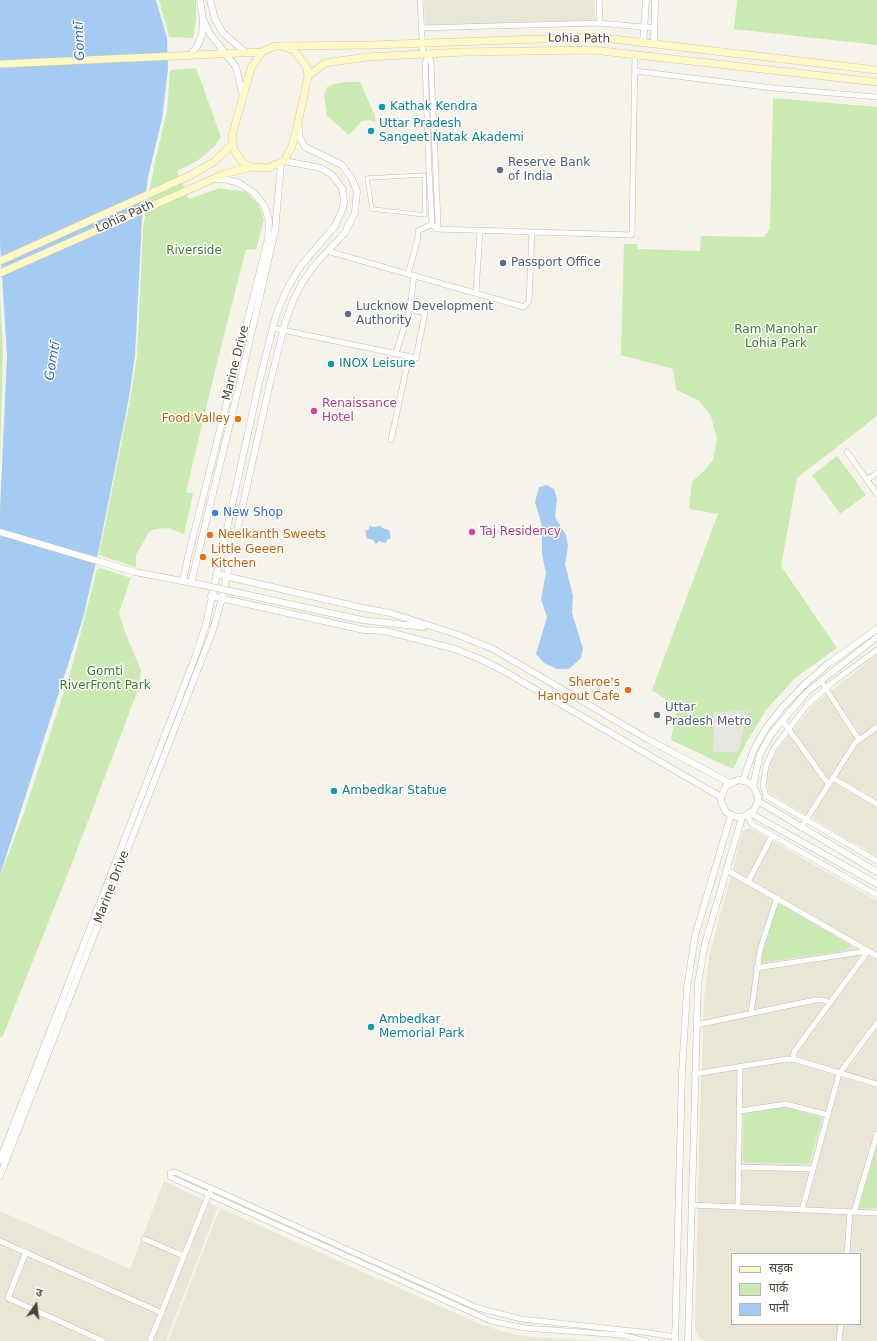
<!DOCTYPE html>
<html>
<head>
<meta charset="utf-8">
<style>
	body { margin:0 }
	#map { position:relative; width:877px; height:1341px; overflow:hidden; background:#f5f3ea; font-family:"DejaVu Sans","Noto Sans Devanagari",sans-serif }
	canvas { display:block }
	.legend { position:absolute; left:731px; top:1253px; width:130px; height:72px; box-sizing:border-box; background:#fff; border:1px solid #b7b5af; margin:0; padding:5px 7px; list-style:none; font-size:12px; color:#4a4538 }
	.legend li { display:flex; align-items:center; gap:8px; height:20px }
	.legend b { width:20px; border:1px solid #b7b5af }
	.north { position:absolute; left:16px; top:1285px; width:40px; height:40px; -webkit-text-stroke:3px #fff; paint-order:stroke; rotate:14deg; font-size:11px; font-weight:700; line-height:16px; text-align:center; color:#4a4538 }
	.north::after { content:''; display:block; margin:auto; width:14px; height:18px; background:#4a4538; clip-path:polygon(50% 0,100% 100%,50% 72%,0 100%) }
</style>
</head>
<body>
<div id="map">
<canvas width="877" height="1341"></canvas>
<ul class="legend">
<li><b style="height:5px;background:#fff8ca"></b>सड़क</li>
<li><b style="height:11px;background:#cbeab3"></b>पार्क</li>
<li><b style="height:11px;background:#a6cbf2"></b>पानी</li>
</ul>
<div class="north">उ</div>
</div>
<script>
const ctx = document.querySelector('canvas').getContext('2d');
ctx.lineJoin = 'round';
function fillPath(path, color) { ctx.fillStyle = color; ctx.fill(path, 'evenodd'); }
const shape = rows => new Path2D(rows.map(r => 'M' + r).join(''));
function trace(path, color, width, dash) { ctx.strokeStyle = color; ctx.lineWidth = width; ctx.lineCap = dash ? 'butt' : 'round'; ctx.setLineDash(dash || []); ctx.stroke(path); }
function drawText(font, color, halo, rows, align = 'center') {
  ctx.font = font + ' "DejaVu Sans",sans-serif'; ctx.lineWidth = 3; ctx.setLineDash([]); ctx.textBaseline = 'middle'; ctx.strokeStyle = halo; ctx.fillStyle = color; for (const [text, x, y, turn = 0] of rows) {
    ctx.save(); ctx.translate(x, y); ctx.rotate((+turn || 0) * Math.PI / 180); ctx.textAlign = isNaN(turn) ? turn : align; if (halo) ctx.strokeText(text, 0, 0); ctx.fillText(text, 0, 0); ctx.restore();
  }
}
fillPath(shape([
	[424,0,594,0,596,20,425,26],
	[877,655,877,856,769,793,767,781,773,755,813,705],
	[750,828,877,901,877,1341,705,1341,699,1337,695,1329,699,1145,704,1000,709,956,743,831],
	[732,1254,860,1254,860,1324,732,1324],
	[164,1181,218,1207,166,1341,0,1341,0,1211,130,1269],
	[220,1208,482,1325,511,1334,544,1338,601,1341,168,1341]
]), '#e9e6d8');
fillPath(shape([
	[159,0,196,0,196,20,193,38,169,37],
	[737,0,877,0,877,45,734,29],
	[196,68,221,137,214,147,197,161,177,171,189,199,220,188,246,192,258,203,264,219,256,250,246,249,217,363,186,492,193,494,184,534,168,528,155,529,149,532,136,555,136,567,99,555,130,400,137,356,143,228,154,166,167,111,170,70],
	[347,82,360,82,375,116,375,122,370,120,362,121,349,135,327,116,324,96,327,87,334,84],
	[773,98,877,107,877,416,797,478,781,566,837,648,795,678,767,709,747,741,733,769,671,740,677,707,652,690,718,514,689,509,692,482,704,471,713,460,717,439,711,416,698,400,676,390,673,369,621,355,624,244,637,244,638,249,700,251,701,236,764,237,770,229],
	[0,295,3,353,0,461],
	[837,456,866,495,840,514,812,475],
	[100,568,131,578,119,613,126,635,141,670,139,687,69,871,2,1038,0,1037,0,876,24,813,72,667,97,569],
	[778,902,850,945,847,950,760,963],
	[784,1107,822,1118,809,1164,743,1162,744,1114],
	[877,1146,877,1208,859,1208]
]), '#cbeab3');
fillPath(shape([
	[748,711,738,752,713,752,714,712]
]), '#e7e5e2');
fillPath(shape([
	[0,0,156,0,167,38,168,69,162,119,148,177,142,220,135,355,129,398,99,549,83,618,0,875,0,510,7,356,0,243],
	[547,485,554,489,557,499,555,517,566,535,568,546,565,564,573,596,572,613,583,649,581,658,569,669,557,669,544,663,536,654,547,617,541,599,546,573,542,554,542,526,535,502,539,487],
	[380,525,382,528,389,530,391,538,387,540,386,543,379,541,376,544,373,540,367,538,365,531,369,529,369,526,377,527]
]), '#a6cbf2');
const pedestrian = shape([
	[424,175,425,215,372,209,367,178,424,175]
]);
const minor = shape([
	[420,0,423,55],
	[599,0,600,23],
	[421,28,600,23,653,28],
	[429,54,425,63,429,169,432,224,436,229,632,235,635,54],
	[429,54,431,63,438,224,436,229],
	[635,71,773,88,877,97],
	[327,251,524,307,529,301,532,232],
	[408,274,418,238,418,231,432,224],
	[476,293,480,230],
	[273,328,416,358,425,313,410,309],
	[396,353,410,309,414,275],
	[391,440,409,356],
	[847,452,877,494],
	[867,480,877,473],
	[877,650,833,682,808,704,774,748,766,766,763,786,766,796,877,861],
	[821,681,859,740],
	[782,720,829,785],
	[833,778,877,804],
	[747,815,752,824,877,895],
	[801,828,855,743,877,727],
	[727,870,877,956],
	[748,882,772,836],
	[756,968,868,951],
	[751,1013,760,950,777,898],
	[696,1025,815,1000,824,1000,830,1003],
	[793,1060,794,1052,868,951],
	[694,1074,787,1059,797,1060,877,1084],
	[740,1111,786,1104,828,1115],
	[739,1167,813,1169],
	[691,1205,877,1213],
	[738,1207,740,1067],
	[802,1210,839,1074,877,1023],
	[854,1212,877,1134],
	[144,1239,184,1256],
	[0,1241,162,1313],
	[26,1252,8,1298,103,1341],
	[847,1254,850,1212],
	[150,1341,210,1191],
	[646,1341,622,1335,525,1328,491,1321,170,1177,170,1173,175,1172,478,1308,521,1319,642,1332,676,1337],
	[839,1341,841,1324]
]);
const tertiary = shape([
	[200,0,203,19,210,34,236,67,243,96],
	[210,0,215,19,223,33,246,53],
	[643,43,646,0],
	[654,44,655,0],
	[191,54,198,45,202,35,203,21],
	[0,532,135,572,203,585],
	[216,574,363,608,390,613,456,634,493,649,649,740,730,783],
	[183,581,188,557,268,239,269,221,264,205,253,192,239,183,224,179,214,179],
	[191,583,241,378,275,231,281,164],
	[211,596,364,630,385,631,455,649,480,659,502,670,721,797],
	[362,620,424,627],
	[743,780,754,749,766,728,782,708,805,684,828,664,877,629],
	[753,786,748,782,738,780,726,786,721,797,721,802,726,812,736,817,742,817,754,810,758,801,758,796,753,786,760,754,772,733,807,692,877,637],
	[758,801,877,872],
	[750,813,877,884],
	[0,1160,196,655,206,624,259,383,276,315,287,289,300,267,335,226,343,208,344,201,342,188,332,175,321,168,284,161],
	[0,1176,212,633,222,598,270,383,285,323,293,301,302,283,317,262,344,234,355,213,357,191,351,177,342,165,305,147,300,138,298,124],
	[675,1341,682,1073,687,988,695,936,731,815],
	[688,1341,698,983,705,944,742,817]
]);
const secondary = shape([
	[280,46,294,50,307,68,308,76,298,123,292,146,284,161,268,168,251,167,243,163,234,150,232,136,251,68,262,52,275,46,280,46,371,45,595,37,877,70],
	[0,64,262,52],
	[308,76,325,63,367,57,463,52,593,50,877,82],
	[0,261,191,175,215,161,232,144],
	[0,273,224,174,251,167]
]);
trace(pedestrian, '#c1bcac', 4.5);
trace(minor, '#c1bcac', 6);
trace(tertiary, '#c1bcac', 7);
trace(secondary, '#d6cc9a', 8);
trace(pedestrian, '#fff', 3.5);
trace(minor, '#fff', 5);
trace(tertiary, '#fff', 6);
trace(secondary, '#fff8ca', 7);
const tertiaryBridge = shape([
	[203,585,362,620]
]);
trace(tertiaryBridge, '#c1bcac', 7, []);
trace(tertiaryBridge, '#fff', 6);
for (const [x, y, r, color] of [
	[382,107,4,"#0f9aa8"],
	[371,131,4,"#0f9aa8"],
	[500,170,4,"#5c6f8a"],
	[503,263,4,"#5c6f8a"],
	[348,314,4,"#5c6f8a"],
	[331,364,4,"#0f9aa8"],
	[314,411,4,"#d1479c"],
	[238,419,4,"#e8710a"],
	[215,513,4,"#3f7fe0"],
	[472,532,4,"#d1479c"],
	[210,535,4,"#e8710a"],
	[203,557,4,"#e8710a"],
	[628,690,4,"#e8710a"],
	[657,715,4,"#5c6f8a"],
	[334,791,4,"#0f9aa8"],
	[371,1027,4,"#0f9aa8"]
]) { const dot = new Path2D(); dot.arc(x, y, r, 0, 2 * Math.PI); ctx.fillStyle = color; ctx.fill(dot); trace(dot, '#fff', 1.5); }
drawText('12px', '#4a4538', '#fff', [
	["Lohia Path",579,39,1],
	["Lohia Path",125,217,-24],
	["Marine Drive",236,363,-76],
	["Marine Drive",112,887,-69]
]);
drawText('12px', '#0d838f', '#fff', [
	["Kathak Kendra",390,107],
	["Uttar Pradesh",379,124],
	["Sangeet Natak Akademi",379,138],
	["INOX Leisure",339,364],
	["Ambedkar Statue",342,791],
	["Ambedkar",379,1020],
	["Memorial Park",379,1034]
], 'left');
drawText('12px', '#4e5e75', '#fff', [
	["Reserve Bank",508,163],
	["of India",508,177],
	["Passport Office",511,263],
	["Lucknow Development",356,307],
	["Authority",356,321],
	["Uttar",665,708],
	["Pradesh Metro",665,722]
], 'left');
drawText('12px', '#3f7d29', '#fff', [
	["Riverside",194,251],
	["Ram Manohar",776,330],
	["Lohia Park",776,344],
	["Gomti",105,672],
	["RiverFront Park",105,686]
]);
drawText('12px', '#b23c85', '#fff', [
	["Renaissance",322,404],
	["Hotel",322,418],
	["Taj Residency",480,532]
], 'left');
drawText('12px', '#c56008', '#fff', [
	["Food Valley",230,419],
	["Neelkanth Sweets",218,535,"left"],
	["Little Geeen",211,550,"left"],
	["Kitchen",211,564,"left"],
	["Sheroe's",620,683],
	["Hangout Cafe",620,697]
], 'right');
drawText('12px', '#366cbe', '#fff', [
	["New Shop",223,513]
], 'left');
drawText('italic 13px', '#2e6eb8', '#fff', [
	["Gomtī",80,41,-92],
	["Gomtī",53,361,-80]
]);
</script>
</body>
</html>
